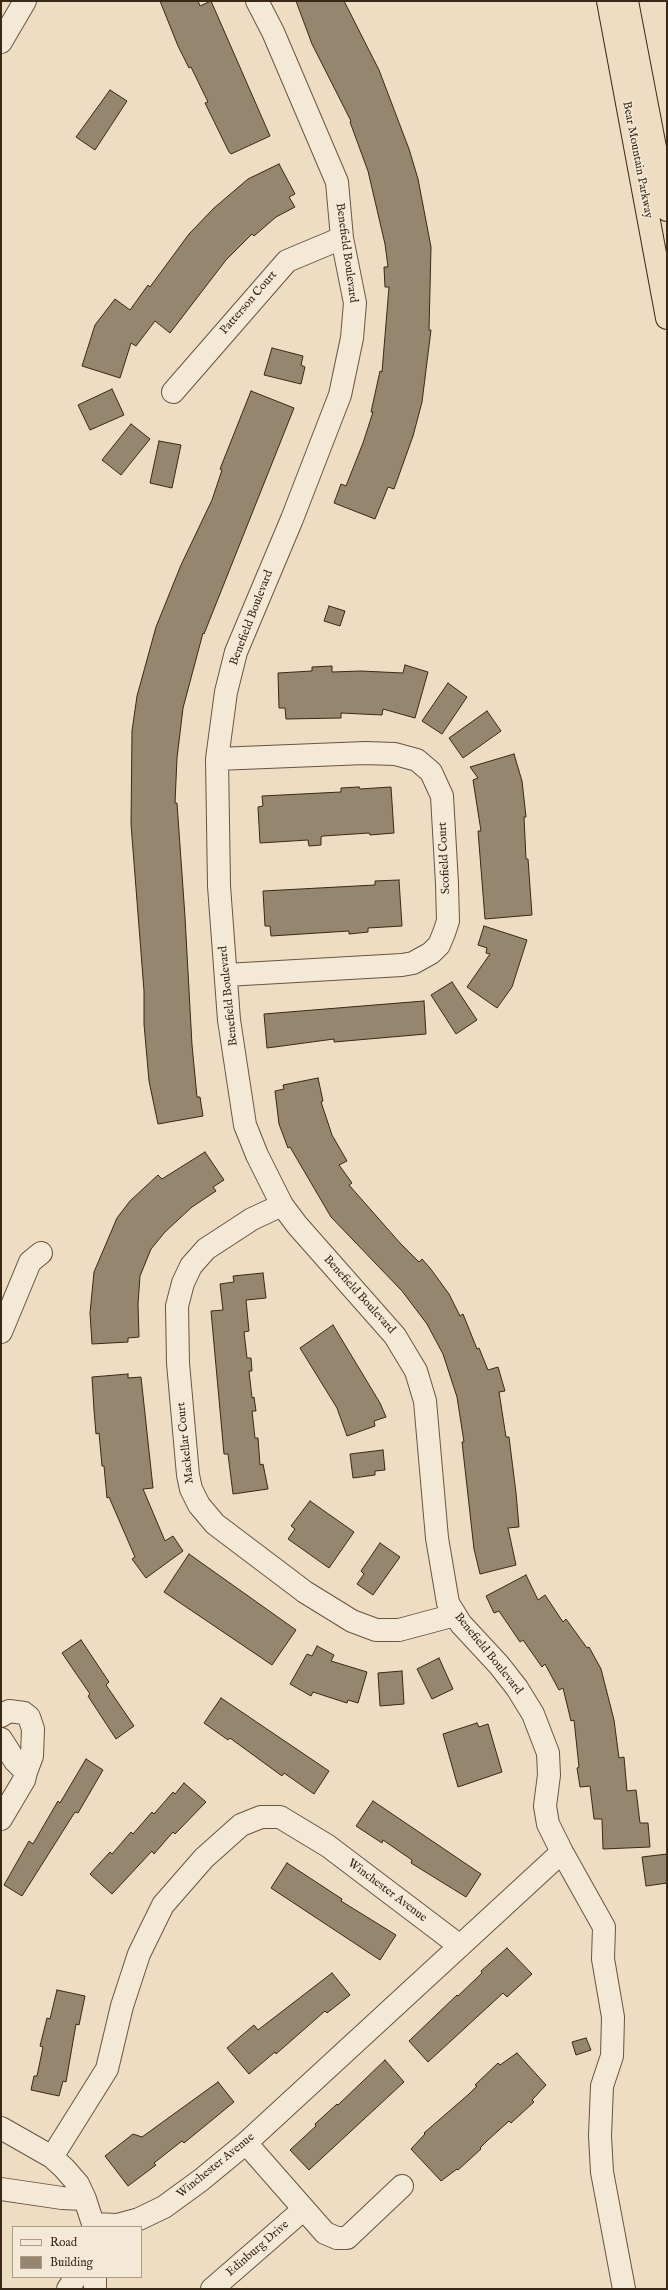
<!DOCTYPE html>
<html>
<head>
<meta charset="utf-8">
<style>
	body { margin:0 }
	#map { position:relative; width:668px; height:2290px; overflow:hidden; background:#eeddc2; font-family:"IM FELL English",serif }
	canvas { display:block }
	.frame { position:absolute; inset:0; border:2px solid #392815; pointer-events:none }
	.legend { position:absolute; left:12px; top:2226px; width:130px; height:52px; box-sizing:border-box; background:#f4e9d7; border:1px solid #a99c89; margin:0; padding:5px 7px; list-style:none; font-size:12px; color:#392815 }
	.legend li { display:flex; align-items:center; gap:8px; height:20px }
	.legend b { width:20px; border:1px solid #a99c89 }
</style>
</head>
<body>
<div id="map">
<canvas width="668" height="2290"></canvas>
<div class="frame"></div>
<ul class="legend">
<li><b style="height:5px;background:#f4e9d7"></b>Road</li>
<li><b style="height:11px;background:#97866f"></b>Building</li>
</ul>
</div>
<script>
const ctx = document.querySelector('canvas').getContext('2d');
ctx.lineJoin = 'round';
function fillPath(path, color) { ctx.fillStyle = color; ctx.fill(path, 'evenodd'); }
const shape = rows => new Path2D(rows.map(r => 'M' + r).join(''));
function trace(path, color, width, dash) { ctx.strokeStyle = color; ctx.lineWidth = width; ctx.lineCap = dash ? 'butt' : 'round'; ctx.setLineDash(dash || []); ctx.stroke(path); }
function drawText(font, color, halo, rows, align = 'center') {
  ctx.font = font + ' "IM FELL English",serif'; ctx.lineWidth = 3; ctx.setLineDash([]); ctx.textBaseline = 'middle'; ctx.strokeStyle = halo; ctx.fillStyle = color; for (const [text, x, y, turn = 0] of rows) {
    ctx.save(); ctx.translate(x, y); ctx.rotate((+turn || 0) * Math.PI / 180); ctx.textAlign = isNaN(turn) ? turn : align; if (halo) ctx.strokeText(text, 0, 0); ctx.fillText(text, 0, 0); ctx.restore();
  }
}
const building = shape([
	[160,1,198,1,200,6,211,1,270,136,231,154,229,152,205,103,208,102,191,67,189,68,178,46,160,1],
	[296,1,344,1,379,70,409,149,418,179,431,247,429,330,431,330,422,402,413,436,394,489,388,487,375,519,334,503,341,484,346,486,363,443,373,412,371,412,380,371,382,372,389,287,385,287,384,267,388,267,385,244,368,171,350,122,351,121,312,44,296,1],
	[110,90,127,101,95,150,76,137,110,90],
	[279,164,295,194,289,197,295,207,276,217,254,236,252,234,226,260,170,333,155,321,136,346,131,343,120,378,82,366,95,325,115,299,130,310,148,285,150,287,189,234,214,208,248,179,279,164],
	[272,348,303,356,301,365,305,367,301,384,264,375,272,348],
	[112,389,124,415,90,430,78,405,112,389],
	[251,391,294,408,204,634,203,633,183,708,177,758,175,803,177,803,185,917,192,1045,197,1097,200,1097,203,1116,158,1124,149,1081,144,1024,144,991,131,824,132,731,137,696,156,627,181,565,212,500,222,470,220,469,251,391],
	[131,424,150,439,121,475,102,460,131,424],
	[159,441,181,445,172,488,150,483,159,441],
	[329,606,345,611,340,626,324,621,329,606],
	[405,665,428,672,415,718,383,709,382,715,341,713,341,718,286,719,285,708,279,708,278,673,312,671,312,667,332,666,332,672,361,671,403,673,405,665],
	[448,683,467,697,442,734,422,721,448,683],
	[487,711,501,731,463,758,449,738,487,711],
	[514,754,522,781,526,817,524,817,526,859,528,859,532,915,485,919,478,831,481,831,473,780,478,778,470,767,514,754],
	[359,787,360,789,391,787,394,833,370,835,369,833,323,836,321,837,321,845,309,846,308,840,260,843,258,807,263,806,262,796,341,792,341,788,359,787],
	[399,880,402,926,368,928,368,932,349,934,349,931,271,936,270,926,265,926,263,891,375,885,375,881,399,880],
	[484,926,527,940,512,987,497,1008,467,987,490,954,486,953,487,948,478,945,484,926],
	[452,982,477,1020,456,1034,431,995,452,982],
	[424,1001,426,1034,334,1042,334,1039,267,1048,264,1014,424,1001],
	[318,1078,323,1101,321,1102,332,1135,347,1161,339,1165,352,1183,349,1185,400,1243,419,1262,422,1259,430,1268,449,1294,460,1316,463,1314,477,1349,479,1348,488,1370,498,1367,505,1391,499,1392,506,1437,509,1437,516,1493,519,1527,508,1528,516,1565,480,1574,474,1549,462,1442,464,1442,457,1397,443,1354,427,1324,402,1291,331,1217,290,1147,288,1148,279,1124,275,1091,284,1089,283,1085,318,1078],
	[205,1152,224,1180,213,1187,216,1191,192,1207,165,1232,151,1249,140,1276,138,1304,139,1337,128,1338,128,1342,92,1344,90,1313,94,1272,117,1218,130,1201,158,1175,162,1179,205,1152],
	[263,1273,266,1298,246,1300,249,1331,244,1332,247,1358,251,1358,252,1371,249,1371,252,1398,254,1397,256,1411,252,1411,255,1438,258,1438,260,1465,263,1464,268,1489,233,1494,228,1454,224,1454,211,1311,223,1310,220,1284,234,1282,233,1276,263,1273],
	[333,1325,380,1403,386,1417,374,1421,375,1426,347,1436,337,1408,300,1348,333,1325],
	[128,1374,128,1378,141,1377,153,1488,143,1489,165,1541,173,1536,183,1551,146,1578,132,1559,135,1557,109,1497,107,1498,104,1466,102,1466,99,1433,96,1434,94,1410,92,1377,128,1374],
	[383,1450,385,1470,375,1471,375,1475,353,1478,350,1454,383,1450],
	[310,1501,354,1532,329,1568,288,1539,295,1529,291,1526,310,1501],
	[380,1543,400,1557,373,1595,357,1584,364,1574,361,1571,380,1543],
	[189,1554,296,1630,272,1665,164,1592,189,1554],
	[526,1575,538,1600,545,1595,563,1622,566,1619,587,1648,589,1647,601,1669,614,1720,619,1758,624,1757,627,1791,636,1790,640,1823,648,1823,650,1847,603,1849,602,1819,594,1819,590,1786,580,1787,577,1768,579,1767,574,1720,571,1721,563,1688,559,1690,545,1664,542,1667,523,1640,520,1642,499,1611,494,1613,486,1596,526,1575],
	[81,1640,109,1682,106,1685,134,1726,116,1739,88,1696,90,1694,62,1653,81,1640],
	[317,1646,334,1655,331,1661,367,1672,358,1703,348,1700,347,1703,313,1692,311,1696,290,1684,307,1654,312,1656,317,1646],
	[439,1658,453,1689,432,1699,417,1669,439,1658],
	[402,1671,404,1704,380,1706,378,1673,402,1671],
	[221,1698,329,1771,314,1794,284,1773,282,1776,230,1738,228,1740,204,1723,221,1698],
	[477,1723,479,1727,488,1724,502,1772,458,1787,443,1734,477,1723],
	[86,1759,103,1770,78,1813,75,1812,22,1896,4,1885,29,1841,33,1844,58,1801,60,1803,86,1759],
	[184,1783,206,1802,175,1834,173,1832,154,1854,152,1851,112,1894,90,1874,110,1852,112,1854,131,1832,133,1834,152,1812,154,1814,173,1792,175,1794,184,1783],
	[373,1801,481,1874,466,1897,411,1863,412,1860,383,1840,382,1843,356,1826,373,1801],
	[667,1854,667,1883,646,1886,642,1857,667,1854],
	[287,1863,342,1899,341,1901,396,1935,380,1960,271,1888,287,1863],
	[507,1948,532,1974,507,1997,503,1993,428,2062,409,2041,457,1995,458,1996,482,1973,481,1971,507,1948],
	[332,1973,350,1995,327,2013,325,2011,276,2054,275,2052,249,2074,227,2048,254,2025,258,2030,332,1973],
	[57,1990,85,1996,79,2025,76,2024,66,2082,63,2081,59,2096,31,2090,34,2076,37,2076,43,2047,40,2046,47,2018,50,2019,57,1990],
	[586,2038,591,2050,576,2055,572,2042,586,2038],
	[517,2053,546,2085,532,2100,534,2102,511,2123,509,2121,488,2140,480,2148,481,2149,458,2170,457,2169,441,2181,411,2149,425,2134,424,2133,469,2094,477,2086,475,2085,498,2063,500,2065,517,2053],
	[385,2060,404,2082,309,2170,290,2150,316,2126,315,2124,337,2104,338,2105,385,2060],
	[218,2082,234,2102,184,2143,182,2141,154,2163,156,2165,128,2186,105,2156,133,2134,142,2137,218,2082]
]);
fillPath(building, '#97866f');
trace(building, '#392815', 1);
const minor = shape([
	[257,1,273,32,337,182,342,238,355,303,352,338,340,395,292,519,236,652,226,692,217,759,219,886,229,1020,245,1125,257,1155,282,1205,297,1225,395,1336,416,1371,425,1401,437,1538,448,1603,461,1624,499,1665,517,1688,533,1714,548,1753,549,1775,545,1806,548,1824,562,1852,604,1927,603,1959,613,2017,612,2056,602,2086,600,2136,602,2172,624,2289],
	[1,42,25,1],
	[173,392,287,261,342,238],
	[217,759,365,753,395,754,417,760,431,772,442,796,447,884,448,921,444,933,439,945,431,953,413,963,402,965,226,975],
	[282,1205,252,1219,206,1249,191,1266,183,1283,177,1306,178,1363,188,1475,191,1489,199,1505,215,1524,305,1592,352,1621,376,1630,399,1630,455,1615],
	[1,1332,30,1262,41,1253],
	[1,1716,9,1711,24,1713,29,1717,33,1729,32,1756,26,1772,15,1761,1,1739],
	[1,1819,24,1780,26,1772],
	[1,2128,52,2157,64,2168,78,2184,85,2199,94,2227],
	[246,2143,325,2233,337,2238,347,2238,402,2186],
	[52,2157,107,2069,122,2006,139,1954,163,1905,204,1858,241,1825,261,1817,280,1817,328,1846,460,1946],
	[1,2189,62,2198,85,2199],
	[94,2224,117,2225,139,2219,164,2207,201,2180,246,2143,562,1852],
	[68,2289,76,2277],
	[95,2289,95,2277],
	[212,2289,304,2209]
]);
const highway = shape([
	[608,1,667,318],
	[627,1,667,210]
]);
trace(minor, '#665540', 24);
trace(highway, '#392815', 24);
trace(minor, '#f4e9d7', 22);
trace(highway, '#eeddc2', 22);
drawText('12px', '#392815', '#f4e9d7', [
	["Bear Mountain Parkway",637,160,79],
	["Benefield Boulevard",346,253,82],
	["Patterson Court",249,303,-49],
	["Benefield Boulevard",252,618,-69],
	["Scofield Court",445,858,-93],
	["Benefield Boulevard",229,996,-96],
	["Benefield Boulevard",359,1295,48],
	["Mackellar Court",186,1443,-96],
	["Benefield Boulevard",488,1654,51],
	["Winchester Avenue",387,1891,37],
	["Winchester Avenue",216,2166,-39],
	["Edinburg Drive",258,2249,-41]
]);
</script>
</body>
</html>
